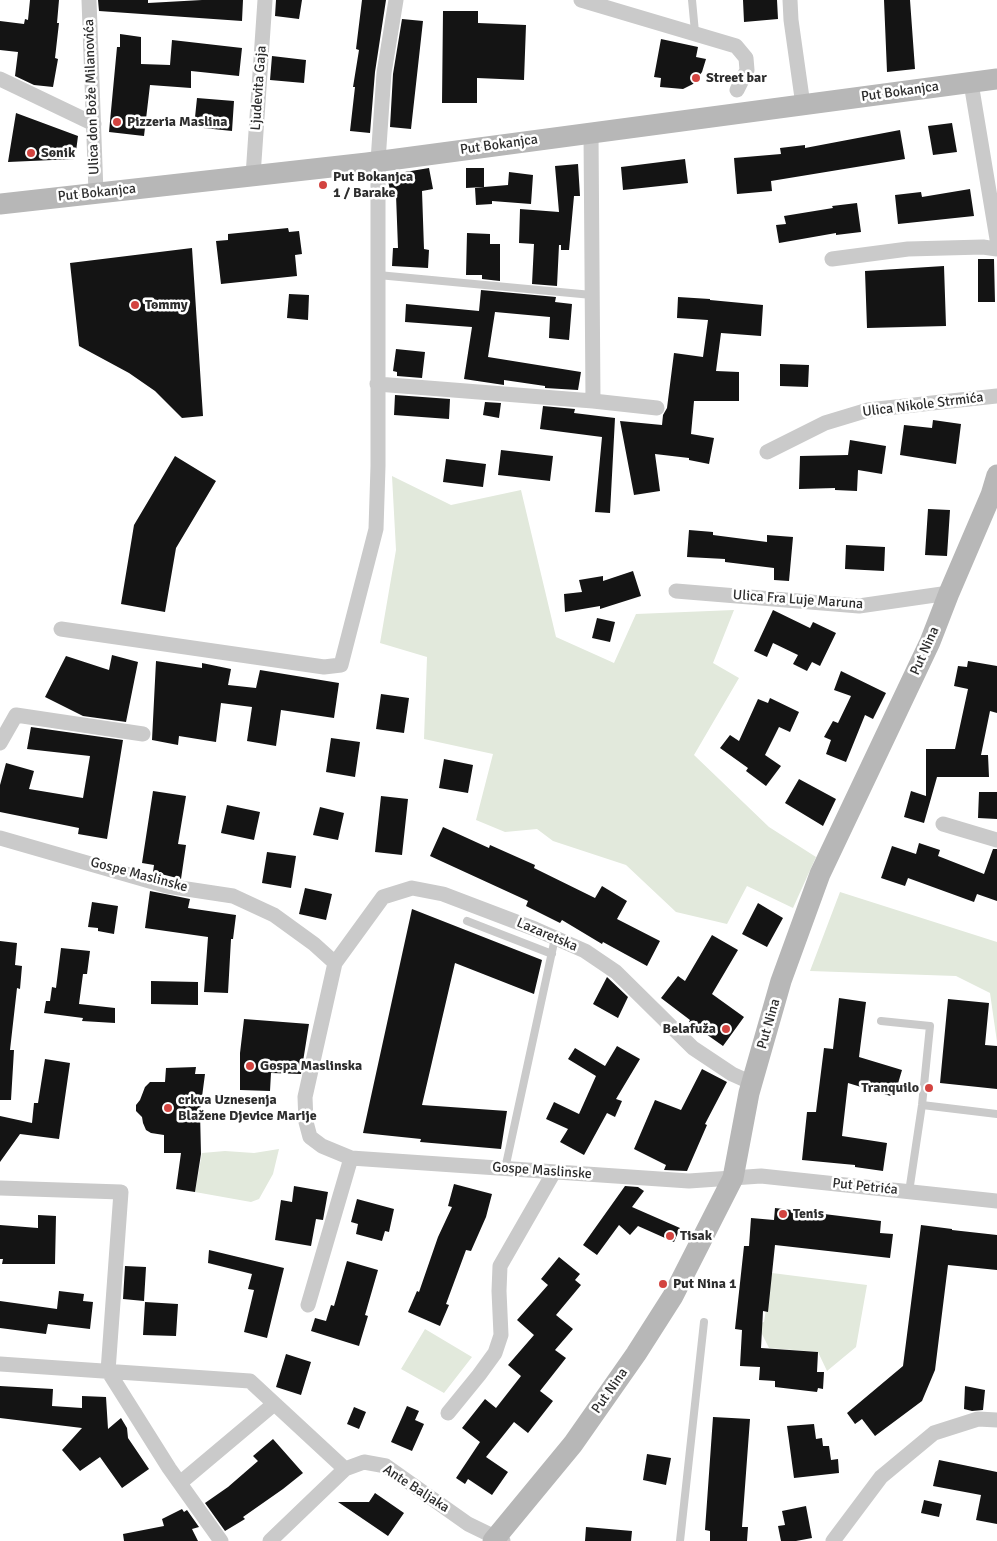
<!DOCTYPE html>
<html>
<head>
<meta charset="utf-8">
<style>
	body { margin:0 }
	canvas { display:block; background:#fff }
</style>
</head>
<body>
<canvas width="997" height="1541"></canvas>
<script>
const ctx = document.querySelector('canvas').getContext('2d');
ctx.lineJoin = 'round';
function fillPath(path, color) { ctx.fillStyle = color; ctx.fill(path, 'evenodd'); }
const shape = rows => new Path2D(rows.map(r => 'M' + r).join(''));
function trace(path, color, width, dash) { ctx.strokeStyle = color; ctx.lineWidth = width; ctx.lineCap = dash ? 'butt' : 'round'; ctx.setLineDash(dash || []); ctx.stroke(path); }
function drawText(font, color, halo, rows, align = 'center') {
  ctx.font = font + ' Signika,sans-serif'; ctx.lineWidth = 5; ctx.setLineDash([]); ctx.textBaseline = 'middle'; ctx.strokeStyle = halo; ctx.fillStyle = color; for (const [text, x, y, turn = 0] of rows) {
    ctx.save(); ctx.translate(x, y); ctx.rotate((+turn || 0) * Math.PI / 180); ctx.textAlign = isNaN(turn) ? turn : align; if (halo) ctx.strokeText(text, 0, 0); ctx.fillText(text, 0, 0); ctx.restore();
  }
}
fillPath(shape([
	[392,476,451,505,521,490,556,637,614,663,636,614,734,610,713,663,739,678,694,755,769,827,816,857,793,908,747,886,727,924,676,912,626,865,553,841,537,829,505,832,476,820,493,754,424,739,427,657,380,643,396,550],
	[840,892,997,942,997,1042,990,993,956,976,810,971],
	[279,1149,273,1174,259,1199,251,1202,195,1192,202,1153,225,1151,254,1153],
	[772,1273,867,1285,856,1347,827,1371,818,1352,769,1348,757,1324,764,1322],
	[425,1329,472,1357,444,1393,401,1369]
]), '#e2e9dc');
fillPath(shape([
	[30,0,59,0,57,23,59,23,55,58,58,59,53,87,34,85,15,76,18,52,0,50,0,21,24,24,25,19,28,20],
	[98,0,148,0,148,3,202,0,243,0,242,21,99,11],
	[276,0,302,0,299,19,275,16],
	[362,0,386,0,375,72,370,133,350,131,355,87,353,87,359,50,356,49],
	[743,0,777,0,778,19,744,22],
	[884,0,910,0,915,69,887,72],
	[443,11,478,11,478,23,526,25,524,80,477,78,477,103,442,103],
	[402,19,423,21,411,129,390,127,393,74],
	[120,34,141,37,141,64,170,65,172,40,242,48,239,76,191,71,191,88,150,85,144,136,109,132,117,47,120,47],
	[661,39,698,47,696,57,706,59,702,72,693,84,683,89,660,87,661,78,654,77],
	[272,56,306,60,304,83,270,80],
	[197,98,234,101,232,131,194,127],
	[16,113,78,136,75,159,8,162],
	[952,123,957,152,933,155,928,126],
	[900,130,905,159,771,181,772,191,737,194,734,158,781,154,780,148,805,145,805,148],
	[685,159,688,183,623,190,621,167],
	[578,164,580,196,574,196,569,250,561,250,561,245,559,245,557,286,532,284,534,244,519,243,520,209,559,212,555,166],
	[429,168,433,189,422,191,424,249,429,250,428,268,392,266,393,248,398,248,396,195,391,196,387,175],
	[466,168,484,168,484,187,508,185,509,172,533,175,531,204,492,201,492,204,476,205,475,188,484,187,466,188],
	[970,189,974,216,898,224,895,195,921,192,922,197],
	[857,203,861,232,836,235,836,233,779,243,776,225,786,224,784,216,833,208,832,206],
	[288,228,289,232,299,231,302,254,295,255,297,276,221,284,216,241,228,240,228,234],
	[467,233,490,234,490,244,500,244,500,281,482,279,482,275,466,275],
	[192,248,203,416,182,418,155,391,129,373,79,346,70,263],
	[978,259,994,259,995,302,978,302],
	[944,266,946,326,867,328,865,271],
	[481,290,556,297,555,302,572,304,569,340,549,338,550,317,495,312,488,357,581,372,578,390,545,388,545,386,504,380,504,385,464,379,472,327,405,322,406,304,479,311],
	[289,294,309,295,308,320,287,318],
	[678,297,710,299,710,300,763,305,761,336,721,333,716,371,739,372,739,401,694,401,691,434,714,438,709,464,689,460,689,458,655,454,660,491,634,495,620,421,662,425,663,415,667,408,674,353,703,357,708,320,677,318],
	[396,349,425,352,422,378,397,376,397,372,393,371],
	[780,364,809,365,808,387,780,386],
	[395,395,450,399,449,419,394,415],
	[485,402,501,403,499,418,483,415],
	[543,406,575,409,574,413,615,418,610,513,595,512,602,437,540,429],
	[933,420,961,424,956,464,900,455,904,425,932,428],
	[850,440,886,446,882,474,858,470,857,491,835,490,835,488,799,489,800,456,848,455],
	[501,450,553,456,550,481,498,475],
	[175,456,216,481,176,548,165,612,121,604,134,525],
	[446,459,486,464,483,487,443,482],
	[928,509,950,510,947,556,925,555],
	[689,530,713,532,713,535,767,542,767,535,793,537,789,581,774,580,774,568,725,562,725,559,687,557],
	[846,545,885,547,884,571,845,569],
	[633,571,641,596,600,609,600,606,565,612,564,594,582,592,579,580,603,576,603,581],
	[773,610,810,628,813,622,836,633,820,666,812,662,807,671,793,664,798,655,773,643,767,657,754,651],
	[597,618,615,622,610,642,592,638],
	[112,655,138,662,126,722,83,716,45,697,66,656,109,670],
	[156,661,202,668,202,663,231,669,228,685,256,688,260,670,339,683,334,718,281,710,276,746,247,741,252,707,221,703,216,742,179,736,178,745,152,740],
	[968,661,997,666,997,713,990,711,981,755,988,755,989,777,937,777,924,823,904,817,911,791,926,796,926,749,955,749,968,689,954,686,958,666,967,667],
	[841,671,886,693,873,719,865,715,846,762,826,754,831,740,824,737,833,721,838,723,851,696,834,690],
	[381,694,409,698,404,733,376,729],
	[770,698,799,712,790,732,779,727,765,755,781,766,766,786,746,771,748,768,720,748,730,735,739,741,758,699,768,703],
	[31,727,123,740,107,839,78,834,79,828,0,812,0,785,6,763,34,771,29,789,83,798,90,756,27,749],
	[331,738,360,742,355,777,326,772],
	[444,759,473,765,468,793,439,788],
	[799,779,836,799,823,826,785,803],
	[153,791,186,796,178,844,186,845,181,879,153,872,154,865,142,863],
	[979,792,997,792,997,819,978,818],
	[381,796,408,799,402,855,375,852],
	[227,805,260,812,254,840,221,833],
	[320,807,344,813,338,840,313,835],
	[443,827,489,848,490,845,535,865,534,868,595,898,602,886,627,901,617,919,660,941,647,966,603,942,602,944,562,920,560,923,526,906,528,901,430,856],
	[919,843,940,850,938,856,984,874,993,849,997,849,997,901,977,894,974,902,908,878,905,886,881,878,892,846,916,854],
	[267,852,296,856,291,888,262,883],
	[305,888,332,894,326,920,299,914],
	[150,891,190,899,188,908,236,915,233,939,231,939,228,993,204,992,208,937,145,928],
	[92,902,118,906,114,934,98,931,98,928,88,927],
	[758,903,783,918,767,947,742,934],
	[412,909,542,960,534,994,455,963,422,1105,507,1111,501,1149,420,1142,421,1139,363,1133],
	[712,935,738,950,712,994,744,1017,723,1046,689,1022,690,1020,661,998,678,976,685,981],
	[0,941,17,943,15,965,22,966,20,989,17,988,10,1050,14,1050,11,1100,0,1100],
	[61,948,90,951,87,974,83,974,79,1004,115,1008,115,1023,82,1021,83,1018,44,1013,46,1001,50,1001,52,987,56,988],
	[607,977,628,997,618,1018,593,1004],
	[151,981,198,982,198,1005,151,1004],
	[839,998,866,1002,859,1057,902,1070,894,1097,848,1083,842,1136,887,1143,883,1171,855,1167,855,1165,802,1160,807,1112,816,1112,824,1048,833,1049],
	[948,999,989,1003,985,1045,997,1046,997,1089,940,1083],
	[244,1019,309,1024,301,1074,271,1073,270,1091,240,1090,240,1053],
	[617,1046,640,1059,616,1099,622,1101,615,1117,607,1113,584,1155,560,1142,568,1129,546,1119,554,1102,579,1114,596,1076,568,1059,575,1048,605,1066],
	[45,1059,70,1063,59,1139,20,1134,0,1162,0,1116,32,1123,34,1103,38,1103],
	[196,1067,195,1074,205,1074,200,1112,201,1154,195,1192,176,1189,181,1153,164,1153,164,1135,151,1133,146,1130,143,1123,142,1117,136,1111,136,1105,140,1100,145,1087,150,1082,165,1082,166,1068],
	[702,1069,727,1082,705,1124,707,1125,687,1171,664,1170,666,1165,634,1149,655,1100,681,1110],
	[454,1184,492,1194,486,1217,471,1251,466,1250,446,1304,449,1305,440,1326,408,1312,417,1291,419,1292,438,1237,452,1207,448,1206],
	[294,1186,328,1192,323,1220,316,1219,311,1246,275,1240,281,1200,292,1202],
	[625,1186,638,1187,644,1191,632,1207,680,1228,674,1242,638,1226,630,1235,619,1225,597,1255,583,1245],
	[357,1199,394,1209,389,1232,385,1231,382,1241,356,1234,358,1224,351,1222],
	[775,1208,881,1221,880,1233,893,1234,890,1258,775,1245,768,1312,763,1311,761,1348,818,1352,817,1372,824,1372,823,1389,818,1388,817,1392,775,1387,775,1381,759,1380,760,1367,740,1366,742,1330,735,1329,744,1246,749,1246,751,1218,774,1220],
	[38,1215,56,1216,55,1264,2,1264,3,1259,0,1259,0,1225,38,1228],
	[921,1225,952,1229,952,1230,997,1235,997,1270,948,1265,935,1370,922,1401,875,1436,862,1419,855,1424,847,1413,903,1366],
	[209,1250,284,1268,267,1338,244,1332,254,1290,248,1289,252,1274,208,1263],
	[559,1257,580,1274,575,1280,581,1285,556,1315,573,1329,555,1350,566,1358,540,1391,553,1401,528,1433,514,1422,486,1457,508,1472,492,1495,468,1479,465,1484,456,1478,480,1442,462,1428,485,1399,496,1408,521,1376,508,1365,534,1335,517,1320,548,1285,541,1279],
	[347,1261,378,1270,365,1315,368,1316,359,1346,311,1331,315,1318,326,1321,331,1305,334,1306],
	[125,1266,146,1267,144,1301,123,1299],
	[59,1291,84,1294,83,1301,93,1302,90,1329,48,1324,46,1334,0,1328,0,1301,57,1309],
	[145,1302,178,1304,176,1336,143,1335],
	[286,1354,311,1362,301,1395,276,1387],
	[0,1386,53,1389,52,1406,82,1408,82,1396,106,1397,108,1429,121,1418,127,1428,128,1438,149,1469,122,1488,100,1457,80,1471,62,1450,82,1428,0,1418],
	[965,1386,985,1390,983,1410,972,1411,964,1409],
	[407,1406,419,1411,415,1420,424,1424,412,1451,391,1442],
	[354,1407,366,1412,359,1429,347,1424],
	[713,1417,750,1419,742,1527,748,1527,747,1541,710,1541,710,1531,705,1530],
	[814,1424,816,1439,822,1438,823,1446,829,1446,831,1460,838,1459,839,1473,794,1478,787,1426],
	[273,1439,303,1473,283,1489,243,1517,245,1519,225,1531,205,1503,228,1487,258,1461,253,1456],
	[647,1454,671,1458,666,1485,643,1480],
	[939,1460,997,1472,997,1524,976,1520,981,1495,933,1486],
	[375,1493,404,1513,388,1536,338,1502,369,1502],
	[924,1500,942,1504,939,1517,921,1513],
	[806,1506,812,1538,796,1541,781,1541,778,1526,785,1525,782,1511],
	[182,1509,184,1512,187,1510,199,1527,192,1529,198,1541,124,1541,123,1534,164,1526,162,1519],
	[586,1527,632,1531,631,1541,585,1541]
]), '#141414');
trace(shape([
	[692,0,695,32],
	[378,275,592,295],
	[467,921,552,954],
	[881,1021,930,1026,922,1105,909,1192],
	[922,1105,997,1114],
	[505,1169,555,938],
	[680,1541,704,1322]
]), '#cacaca', 8);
trace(shape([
	[89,0,96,193],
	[581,0,736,46,746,58,747,70,737,90],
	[790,0,791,20,803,105],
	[0,79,94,124],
	[971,83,997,239],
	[591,133,593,401],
	[253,176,265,0],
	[832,259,908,249,983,247,997,249],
	[377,384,593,401,657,408],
	[767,452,825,423,868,410,997,396],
	[676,591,859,606,949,593],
	[61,629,324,667,341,665,376,529,378,466,378,161,384,73,396,0],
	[0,743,16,715,143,734],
	[943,824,997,840],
	[0,838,167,886,233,896,274,915,314,944,335,963,305,1097,306,1122,310,1137,322,1146,351,1158,689,1181,761,1176,997,1201],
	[335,963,383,897,412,888,443,894,535,929,585,951,616,972,693,1048,732,1074,752,1083],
	[0,1188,121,1192,108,1371,169,1468,221,1541],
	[308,1305,351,1158],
	[0,1364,250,1381,345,1469],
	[448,1413,479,1375,495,1353,501,1335,499,1291,500,1266,554,1172],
	[180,1483,274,1404],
	[270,1541,345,1469,364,1462,386,1466,468,1524,503,1541],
	[833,1541,881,1477,934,1433,978,1419,997,1420]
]), '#cacaca', 15);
trace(shape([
	[0,204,367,163,997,79],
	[493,1541,573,1444,636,1354,673,1296,733,1178,749,1093,781,981,820,874,930,642,949,593,991,495,997,475]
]), '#b7b7b7', 21);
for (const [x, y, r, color] of [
	[696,78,5,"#d34440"],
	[117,122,5,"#d34440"],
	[31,153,5,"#d34440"],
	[323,185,5,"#d34440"],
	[135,305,5,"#d34440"],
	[726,1029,5,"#d34440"],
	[250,1066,5,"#d34440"],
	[929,1088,5,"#d34440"],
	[168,1108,5,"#d34440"],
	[783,1214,5,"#d34440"],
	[670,1236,5,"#d34440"],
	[663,1284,5,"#d34440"]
]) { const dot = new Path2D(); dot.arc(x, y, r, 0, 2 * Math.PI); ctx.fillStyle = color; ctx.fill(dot); trace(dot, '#fff', 2); }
drawText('bold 14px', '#2d2d2d', '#fff', [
	["Street bar",706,78],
	["Pizzeria Maslina",127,122],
	["Sonik",41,153],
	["Put Bokanjca",333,177],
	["1 / Barake",333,193],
	["Tommy",145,305],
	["Belafuža",716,1029,"right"],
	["Gospa Maslinska",260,1066],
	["Tranquilo",919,1088,"right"],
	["crkva Uznesenja",178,1100],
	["Blažene Djevice Marije",178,1116],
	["Tenis",793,1214],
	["Tisak",680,1236],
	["Put Nina 1",673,1284]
], 'left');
drawText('14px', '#2d2d2d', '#fff', [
	["Ljudevita Gaja",259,88,-86],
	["Put Bokanjca",900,92,-8],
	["Ulica don Bože Milanovića",92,97,-92],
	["Put Bokanjca",499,145,-8],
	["Put Bokanjca",97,193,-6],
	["Ulica Nikole Strmića",923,405,-7],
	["Ulica Fra Luje Maruna",798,600,4],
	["Put Nina",925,651,-66],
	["Gospe Maslinske",139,875,15],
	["Lazaretska",547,935,23],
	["Put Nina",769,1024,-74],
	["Gospe Maslinske",542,1171,4],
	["Put Petrića",865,1187,6],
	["Put Nina",610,1391,-55],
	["Ante Baljaka",416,1489,33]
]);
</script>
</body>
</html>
